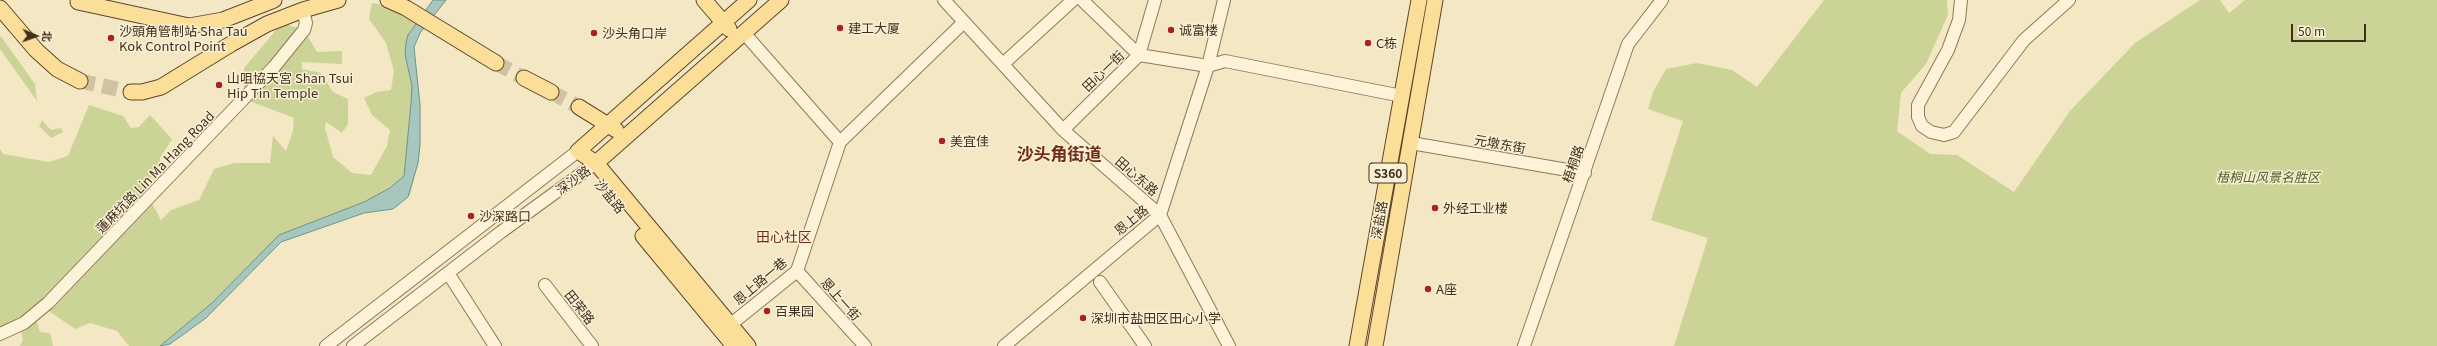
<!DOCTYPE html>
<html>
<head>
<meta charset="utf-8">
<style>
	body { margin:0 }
	#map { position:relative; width:2437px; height:346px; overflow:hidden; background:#f4e7c4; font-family:Georgia,"Noto Sans SC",serif }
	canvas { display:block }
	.north { position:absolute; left:16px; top:16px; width:40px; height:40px; -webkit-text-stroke:3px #faf0d5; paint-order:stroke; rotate:92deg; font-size:11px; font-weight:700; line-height:16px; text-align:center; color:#402f1d }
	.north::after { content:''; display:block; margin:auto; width:14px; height:18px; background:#402f1d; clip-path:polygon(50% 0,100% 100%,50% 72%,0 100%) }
	.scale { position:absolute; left:2291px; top:24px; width:75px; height:18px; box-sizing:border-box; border:2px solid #402f1d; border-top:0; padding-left:5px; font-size:12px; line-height:14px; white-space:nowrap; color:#402f1d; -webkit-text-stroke:3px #faf0d5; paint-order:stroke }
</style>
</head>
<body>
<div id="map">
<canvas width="2437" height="346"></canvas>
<div class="north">北</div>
<div class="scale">50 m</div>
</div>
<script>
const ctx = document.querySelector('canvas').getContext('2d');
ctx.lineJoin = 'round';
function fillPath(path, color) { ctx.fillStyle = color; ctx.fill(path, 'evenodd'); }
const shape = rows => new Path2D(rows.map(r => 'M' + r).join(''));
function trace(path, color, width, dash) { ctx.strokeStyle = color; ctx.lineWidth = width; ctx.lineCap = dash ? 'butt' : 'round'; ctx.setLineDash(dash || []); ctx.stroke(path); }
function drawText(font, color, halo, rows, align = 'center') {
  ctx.font = font + ' Georgia,"Noto Sans SC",serif'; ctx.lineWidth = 3; ctx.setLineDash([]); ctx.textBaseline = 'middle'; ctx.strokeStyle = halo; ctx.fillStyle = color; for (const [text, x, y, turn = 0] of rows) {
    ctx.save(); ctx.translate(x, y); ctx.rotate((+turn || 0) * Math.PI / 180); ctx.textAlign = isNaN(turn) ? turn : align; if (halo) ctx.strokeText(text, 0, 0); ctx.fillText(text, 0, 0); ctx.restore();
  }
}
fillPath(shape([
	[1824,0,1947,0,1948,15,1926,64,1901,93,1897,131,1930,154,1957,155,2014,192,2070,111,2135,43,2200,0,2220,0,2229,13,2245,0,2437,0,2437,346,1674,346,1708,238,1651,220,1683,121,1648,109,1653,92,1666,69,1697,63,1732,70,1757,87],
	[372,3,392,7,416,24,413,48,420,103,420,140,418,164,410,195,277,241,216,304,160,346,129,346,117,331,90,323,75,329,49,311,36,318,40,332,50,333,53,346,20,346,23,340,20,327,0,335,0,149,3,154,49,162,68,156,89,105,123,116,131,128,139,127,150,115,172,139,160,158,158,174,141,183,161,220,171,210,199,200,214,169,234,163,270,163,273,136,286,151,293,131,294,118,244,99,244,68,282,23,304,30,317,52,342,51,342,64,302,62,302,69,321,73,333,92,348,99,348,124,342,133,326,122,325,128,333,157,352,173,371,175,387,146,390,130,372,115,364,98,376,92,391,90,394,71,386,43,369,19],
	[0,35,35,84,37,101,0,49],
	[42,120,51,130,61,128,63,132,51,138,39,126]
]), '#cbd496');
const water = shape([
	[433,0,446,0,420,33,414,47,420,105,420,145,418,163,408,197,393,209,364,213,281,242,206,318,170,344,160,346,212,303,279,235,364,202,390,188,404,176,411,103,412,86,405,54,406,43,408,35,433,0]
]);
fillPath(water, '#a6c6be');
trace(water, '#6b968d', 1);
trace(shape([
	[496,63,524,78],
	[80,81,131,92],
	[551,92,579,107]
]), '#d0c2a3', 15, [15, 8]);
const minor = shape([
	[944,0,1063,130,1160,215,1229,346],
	[1082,0,1139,55,1208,66,1225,61,1402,96],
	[1961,0,1959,20,1948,50,1918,105,1918,117,1922,126,1931,132,1944,135,1954,132,2024,40,2069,0],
	[744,33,840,142],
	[1003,64,1073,0],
	[1063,130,1139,55,1155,0],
	[1411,143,1585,173],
	[797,271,865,346],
	[448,273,495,346],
	[1100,282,1145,346],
	[545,285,592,346],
	[730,325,797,271,840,142,964,22],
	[0,334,24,323,48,303,274,67,304,30,306,23,303,10],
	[326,346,578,151],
	[353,346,501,232,596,163],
	[1004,346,1160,215,1208,66,1224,0],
	[1524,346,1628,44,1662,0]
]);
const major = shape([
	[388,0,406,8,496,63],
	[704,0,729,29],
	[78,2,189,26,223,20,274,0],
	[0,8,36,50,57,69,80,81],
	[524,78,551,92],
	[131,92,142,92,161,87,231,44,267,24,303,10,338,0],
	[579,107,616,130],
	[578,151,596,163,748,346],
	[578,151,749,0],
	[596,163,781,0],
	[643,236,734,346],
	[1357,346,1419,0],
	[1375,346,1435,0]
]);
trace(minor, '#917857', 14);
trace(major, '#5f452c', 17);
trace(minor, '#fdf3d9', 12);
trace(major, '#fbdf98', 15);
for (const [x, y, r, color] of [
	[840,28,4,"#a9221f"],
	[1171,30,4,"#a9221f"],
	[594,33,4,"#a9221f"],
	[111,38,4,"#a9221f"],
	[1368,43,4,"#a9221f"],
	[219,85,4,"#a9221f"],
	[942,141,4,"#a9221f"],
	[1435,208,4,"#a9221f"],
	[471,216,4,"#a9221f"],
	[1428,289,4,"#a9221f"],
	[767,311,4,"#a9221f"],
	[1083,318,4,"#a9221f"]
]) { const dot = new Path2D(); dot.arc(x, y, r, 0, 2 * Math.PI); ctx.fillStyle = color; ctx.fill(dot); trace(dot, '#faf0d5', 1.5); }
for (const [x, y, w] of [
	[1388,173,38]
]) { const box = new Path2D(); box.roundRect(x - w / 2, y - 10, w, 20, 3); ctx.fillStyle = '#faf0d5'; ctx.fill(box); trace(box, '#402f1d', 1); }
drawText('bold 12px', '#402f1d', null, [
	["S360",1388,173]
]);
drawText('13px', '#402f1d', '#faf0d5', [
	["建工大厦",848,28],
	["诚富楼",1179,30],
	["沙頭角管制站 Sha Tau",119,31],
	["Kok Control Point",119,46],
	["沙头角口岸",602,33],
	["C栋",1376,43],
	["山咀協天宮 Shan Tsui",227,78],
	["Hip Tin Temple",227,93],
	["美宜佳",950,141],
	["外经工业楼",1443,208],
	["沙深路口",479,216],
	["A座",1436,289],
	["百果园",775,311],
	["深圳市盐田区田心小学",1091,318]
], 'left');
drawText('13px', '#402f1d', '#faf0d5', [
	["田心一街",1103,71,-44],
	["元墩东街",1500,144,10],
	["梧桐路",1573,164,-71],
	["蓮麻坑路 Lin Ma Hang Road",155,172,-46],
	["田心东路",1137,176,41],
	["深沙路",573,180,-36],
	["沙盐路",610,196,51],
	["恩上路",1131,220,-39],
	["深盐路",1379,220,-80],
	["恩上路一巷",760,281,-40],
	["恩上一街",841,299,48],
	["田荣路",580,307,52]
]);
drawText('italic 13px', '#4d5f21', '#faf0d5', [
	["梧桐山风景名胜区",2268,177]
]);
drawText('14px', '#722c17', '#faf0d5', [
	["田心社区",784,237]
]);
drawText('bold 17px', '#722c17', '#faf0d5', [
	["沙头角街道",1059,154]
]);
</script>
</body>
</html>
